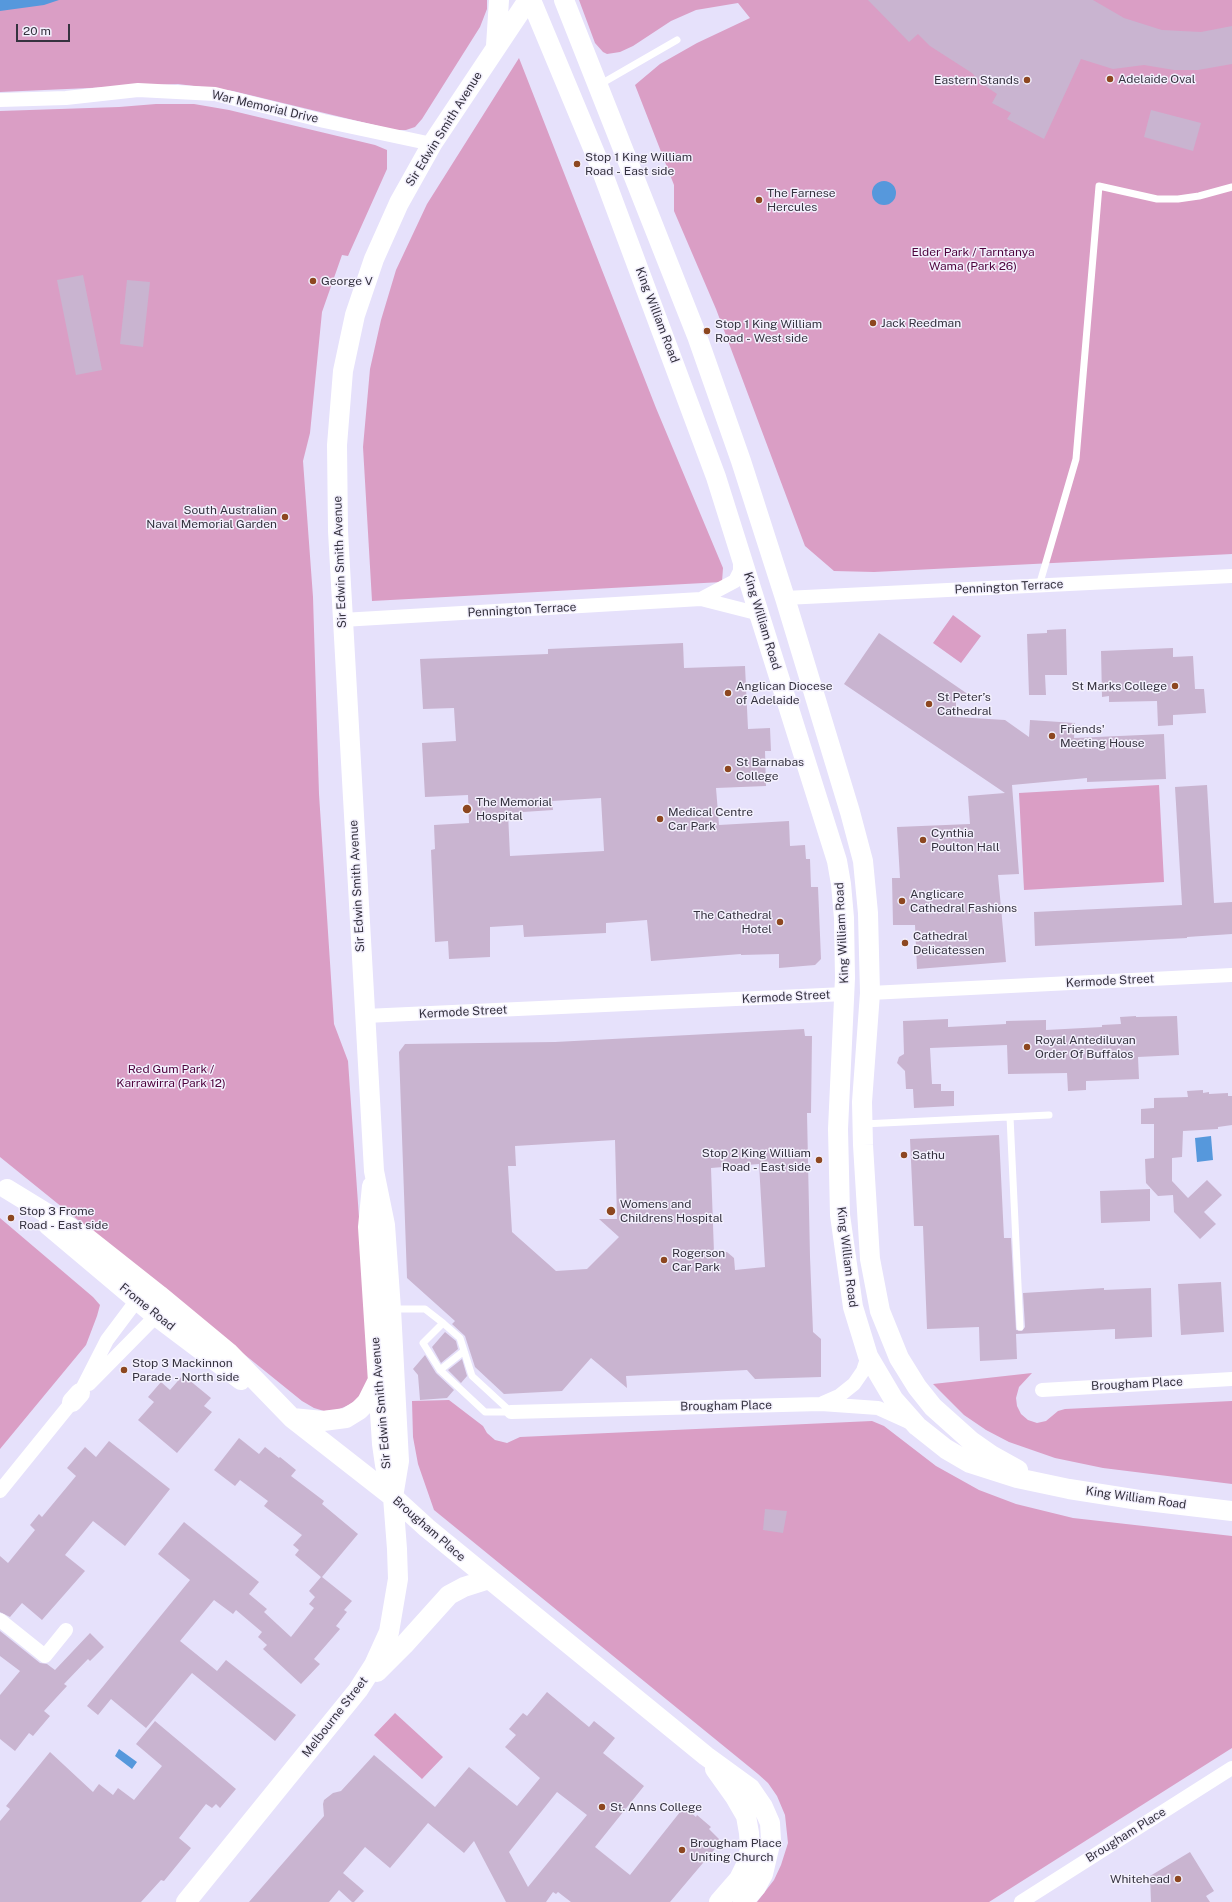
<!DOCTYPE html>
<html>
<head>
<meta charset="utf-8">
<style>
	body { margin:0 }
	#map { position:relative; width:1232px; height:1902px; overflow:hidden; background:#e6e1fb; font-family:"Public Sans",sans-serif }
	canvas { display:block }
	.scale { position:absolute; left:16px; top:24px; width:54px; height:18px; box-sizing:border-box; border:2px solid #35323f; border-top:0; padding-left:5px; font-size:12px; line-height:14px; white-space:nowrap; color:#35323f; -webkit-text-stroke:3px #f3f0fd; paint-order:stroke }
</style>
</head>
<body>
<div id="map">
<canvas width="1232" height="1902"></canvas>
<div class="scale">20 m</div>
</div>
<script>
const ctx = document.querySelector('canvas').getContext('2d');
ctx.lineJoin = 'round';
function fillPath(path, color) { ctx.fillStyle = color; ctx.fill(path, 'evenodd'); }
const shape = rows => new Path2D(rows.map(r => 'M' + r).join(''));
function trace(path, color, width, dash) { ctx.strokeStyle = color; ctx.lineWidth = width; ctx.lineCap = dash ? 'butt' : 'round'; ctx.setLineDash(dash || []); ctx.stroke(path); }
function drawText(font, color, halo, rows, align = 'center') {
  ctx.font = font + ' "Public Sans",sans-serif'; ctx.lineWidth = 3; ctx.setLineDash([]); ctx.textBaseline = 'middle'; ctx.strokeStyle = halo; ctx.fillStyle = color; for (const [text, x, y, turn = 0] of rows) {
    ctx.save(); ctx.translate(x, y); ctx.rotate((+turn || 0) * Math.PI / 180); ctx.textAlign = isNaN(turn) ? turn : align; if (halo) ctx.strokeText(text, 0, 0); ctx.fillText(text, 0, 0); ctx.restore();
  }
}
fillPath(shape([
	[0,0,487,0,487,9,480,27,422,119,415,127,406,130,395,130,233,91,178,84,0,92],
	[579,0,1232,0,1232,554,874,572,834,571,805,546,716,309,674,211,674,185,635,85,660,64,697,43,750,18,738,3,696,10,671,21,633,46,620,52,607,54,603,52,595,43],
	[519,58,656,408,723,568,722,582,372,601,363,447,370,369,381,320,396,270,427,204],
	[156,104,194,104,229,110,375,145,387,150,387,169,348,256,342,255,322,312,310,433,303,461,313,597,319,794,334,1024,348,1061,370,1374,364,1390,356,1400,349,1405,337,1410,324,1411,314,1408,302,1401,0,1157,0,111,119,107],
	[953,615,981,636,961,663,933,643],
	[1159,785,1164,882,1024,890,1019,793],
	[0,1218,93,1297,100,1305,97,1316,86,1345,0,1449],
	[1032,1373,1019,1387,1016,1398,1017,1406,1021,1414,1028,1420,1037,1423,1046,1421,1058,1411,1065,1409,1232,1401,1232,1484,1103,1468,1055,1458,1009,1442,986,1430,964,1415,933,1384],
	[449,1400,483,1426,487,1433,495,1440,507,1443,520,1437,872,1421,884,1426,936,1466,979,1490,1016,1504,1073,1518,1232,1536,1232,1748,989,1902,757,1902,774,1880,781,1865,788,1843,785,1815,777,1796,768,1783,758,1774,434,1510,418,1464,413,1437,412,1401],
	[395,1713,443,1757,422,1779,374,1735]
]), '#da9ec5');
fillPath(shape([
	[0,0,59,0,44,5,0,11],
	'872 193a12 12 0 1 1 24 0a12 12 0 1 1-24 0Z',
	[1211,1136,1213,1160,1197,1162,1195,1138],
	[119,1749,137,1762,132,1769,115,1756]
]), '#5698dc');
fillPath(shape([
	[868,0,1093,0,1124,18,1162,30,1201,32,1232,26,1232,64,1198,70,1174,70,1144,65,1113,69,1081,59,1044,139,1007,119,1011,113,992,103,997,94,984,85,972,73,930,46,918,34,909,42],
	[1151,110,1201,123,1193,151,1144,137],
	[83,275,102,370,76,375,57,280],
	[127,280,150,282,143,347,120,344],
	[1066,629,1067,675,1045,675,1046,695,1029,695,1027,634,1047,633,1047,630],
	[879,633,972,697,956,697,956,717,1005,720,1029,737,1030,720,1075,723,1074,738,1164,734,1166,779,1087,782,1087,778,1012,785,1019,874,998,875,1006,962,917,969,915,925,893,925,892,878,900,878,897,827,970,824,968,796,1005,793,844,684],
	[683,643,684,668,745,666,748,729,770,728,771,751,765,751,766,786,716,788,719,825,789,821,790,846,805,845,806,859,810,859,811,887,818,887,821,959,815,965,779,968,779,954,741,955,741,954,651,961,647,920,606,923,606,933,524,937,523,925,490,927,490,957,449,959,448,941,435,942,431,850,435,849,434,825,469,823,468,795,425,797,422,743,456,741,454,708,423,709,420,659,548,654,548,649],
	[601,798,604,851,510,856,508,813,553,810,552,801],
	[1173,648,1173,657,1193,656,1195,689,1204,689,1206,713,1173,715,1173,725,1158,726,1157,701,1109,702,1109,696,1102,697,1101,651],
	[1207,785,1214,903,1232,902,1232,934,1187,937,1187,938,1035,946,1034,912,1182,905,1175,787],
	[1136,1016,1136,1017,1177,1016,1179,1055,1138,1057,1139,1079,1086,1081,1086,1090,1068,1091,1067,1073,1008,1074,1007,1045,930,1048,932,1084,941,1084,941,1091,954,1091,954,1106,914,1108,913,1089,906,1089,905,1071,897,1063,899,1057,904,1054,903,1021,948,1019,948,1027,1006,1024,1006,1021,1046,1020,1046,1030,1102,1027,1102,1025,1121,1024,1120,1017],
	[804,1029,805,1036,812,1036,811,1113,807,1113,810,1257,813,1332,821,1339,821,1377,755,1379,747,1370,626,1376,627,1388,591,1358,562,1391,504,1394,475,1367,465,1336,452,1324,455,1321,407,1278,399,1052,405,1044,555,1042],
	[615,1140,617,1219,599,1219,619,1237,587,1269,556,1271,512,1232,508,1166,516,1166,515,1146],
	[759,1164,765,1267,735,1270,734,1258,727,1252,714,1253,711,1168],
	[1203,1090,1203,1093,1209,1092,1209,1094,1228,1093,1228,1096,1232,1096,1232,1125,1218,1127,1218,1129,1183,1131,1182,1157,1172,1158,1172,1181,1188,1198,1207,1180,1222,1195,1204,1212,1216,1224,1200,1239,1174,1212,1173,1195,1158,1196,1146,1183,1145,1159,1154,1158,1154,1124,1141,1124,1141,1109,1154,1108,1154,1098,1188,1097,1187,1091],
	[999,1135,1004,1238,1011,1238,1016,1330,1022,1331,1025,1327,1023,1293,1104,1288,1104,1290,1151,1288,1152,1337,1115,1339,1115,1329,1016,1334,1017,1359,980,1361,979,1327,927,1329,923,1226,914,1226,910,1139],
	[1150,1189,1150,1221,1101,1223,1100,1191],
	[1221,1282,1224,1332,1181,1335,1178,1284],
	[445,1332,456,1341,458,1349,441,1363,432,1347],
	[425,1355,436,1373,454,1390,447,1398,420,1400,418,1375,413,1369],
	[462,1359,467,1376,461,1383,448,1370],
	[183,1375,211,1398,204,1406,212,1412,177,1453,138,1420,154,1402,148,1397,161,1382,170,1390],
	[239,1438,259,1454,265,1447,279,1458,280,1457,296,1470,291,1476,324,1501,322,1504,358,1534,322,1577,352,1601,344,1610,347,1612,336,1626,340,1629,314,1659,320,1664,301,1684,263,1649,267,1645,258,1637,262,1632,236,1610,233,1614,214,1600,180,1641,217,1671,226,1660,296,1715,275,1741,192,1673,146,1728,111,1699,98,1715,87,1706,190,1580,158,1554,184,1522,259,1582,249,1594,267,1609,264,1612,291,1637,314,1608,309,1604,315,1597,309,1591,321,1577,295,1555,299,1550,293,1545,302,1535,264,1506,268,1501,240,1480,235,1486,214,1470],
	[109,1441,170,1489,125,1546,93,1521,65,1555,85,1571,42,1620,22,1603,10,1617,0,1612,0,1556,8,1563,35,1530,30,1525,39,1514,42,1517,76,1476,67,1468,85,1447,96,1457],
	[765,1509,787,1511,783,1533,763,1530],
	[0,1631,40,1663,47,1664,55,1670,90,1633,104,1647,90,1661,88,1659,64,1684,67,1686,44,1711,50,1716,33,1736,29,1733,15,1751,0,1739,0,1695,20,1671,0,1656],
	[547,1692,589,1727,594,1721,615,1738,603,1753,644,1786,595,1847,630,1875,684,1807,696,1817,697,1815,711,1827,709,1829,719,1839,719,1844,670,1902,571,1902,558,1892,556,1894,553,1892,546,1902,506,1902,474,1841,464,1853,428,1823,390,1868,365,1847,343,1873,364,1891,354,1902,352,1902,339,1890,329,1902,249,1902,324,1816,323,1804,324,1800,333,1793,341,1791,374,1755,435,1807,469,1767,517,1806,540,1778,505,1747,516,1735,509,1729,523,1713,527,1716],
	[557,1792,587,1815,528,1887,509,1852],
	[155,1721,236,1789,220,1808,216,1804,212,1808,206,1804,179,1838,191,1848,164,1881,161,1880,141,1902,0,1902,0,1821,10,1809,6,1806,50,1752,93,1792,99,1784,113,1795,118,1788,134,1800,162,1766,136,1744],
	[1190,1852,1214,1891,1206,1896,1210,1902,1151,1902,1150,1876]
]), '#c9b4d0');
trace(shape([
	[599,85,677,40],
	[1039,586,1076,459,1099,186,1157,199,1178,199,1199,196,1232,187],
	[1010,1117,1020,1327],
	[863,1124,1049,1115],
	[392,1309,425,1309,443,1323],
	[443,1323,460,1338,472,1376,511,1412,485,1412,440,1370,423,1343,443,1323],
	[440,1370,464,1351]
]), '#fff', 7);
trace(shape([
	[0,100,66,98,138,90,215,94,324,121,432,144],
	[785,598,1232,576],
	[701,599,735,581,740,571,740,560],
	[342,620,701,599,760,614],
	[870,993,1232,975],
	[365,1016,845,994],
	[89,1384,156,1316],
	[1042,1390,1232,1379],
	[80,1393,107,1340,137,1300],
	[823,1403,839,1396,854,1384,863,1371,868,1356],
	[511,1412,821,1404,878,1408,909,1422],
	[0,1491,72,1402],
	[0,1620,45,1656,66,1630],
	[1021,1902,1232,1768]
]), '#fff', 14);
trace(shape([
	[531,0,597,158,716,477,837,861,841,884,844,918,845,978,838,1129,840,1215,853,1307,868,1356,894,1400,917,1426,946,1449,970,1463,1017,1478,1069,1489,1139,1500,1232,1511],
	[564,0,697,336,741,461,785,598,850,812,863,861,868,913,870,993,862,1102,863,1145,870,1259,880,1311,899,1358,917,1387,933,1407,971,1441,991,1455,1018,1470],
	[496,46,499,0],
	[7,1189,87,1238,159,1295,229,1353,292,1418,393,1497,427,1528,706,1756,750,1788,763,1807,770,1823,771,1840,763,1874,756,1887,743,1902],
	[48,1225,156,1316,241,1380],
	[72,1402,80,1393],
	[292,1418,323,1421,346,1418,359,1410,367,1402,378,1380],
	[393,1497,399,1461,391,1309,385,1225,374,1171,338,531,337,445,343,371,355,315,374,259,399,203,432,144,528,0],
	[377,1672,404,1645,449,1595,464,1587,489,1579],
	[715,1769,735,1797,746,1816,749,1833,750,1849,746,1865,739,1879,719,1902],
	[186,1902,358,1690,374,1665,389,1632,398,1579,397,1549,393,1497,385,1465,382,1444,368,1227,372,1186]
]), '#fff', 20);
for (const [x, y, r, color] of [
	[1110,79,4,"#8d4720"],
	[1027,80,4,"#8d4720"],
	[577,164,4,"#8d4720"],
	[759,200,4,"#8d4720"],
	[313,281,4,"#8d4720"],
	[873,323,4,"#8d4720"],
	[707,331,4,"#8d4720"],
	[285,517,4,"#8d4720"],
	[1175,686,4,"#8d4720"],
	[728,693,4,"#8d4720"],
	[929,704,4,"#8d4720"],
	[1052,736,4,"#8d4720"],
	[728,769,4,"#8d4720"],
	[467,809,5,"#8d4720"],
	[660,819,4,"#8d4720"],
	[923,840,4,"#8d4720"],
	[902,901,4,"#8d4720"],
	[780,922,4,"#8d4720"],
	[905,943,4,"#8d4720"],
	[1027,1047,4,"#8d4720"],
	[904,1155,4,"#8d4720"],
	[819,1160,4,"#8d4720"],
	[611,1211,5,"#8d4720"],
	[11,1218,4,"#8d4720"],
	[664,1260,4,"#8d4720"],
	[124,1370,4,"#8d4720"],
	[602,1807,4,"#8d4720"],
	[682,1850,4,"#8d4720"],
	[1178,1879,4,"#8d4720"]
]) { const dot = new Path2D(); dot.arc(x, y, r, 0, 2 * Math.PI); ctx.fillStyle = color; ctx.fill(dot); trace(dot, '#f3f0fd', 1.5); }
drawText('12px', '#35323f', '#f3f0fd', [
	["Adelaide Oval",1118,79],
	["Eastern Stands",1019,80,"right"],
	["Stop 1 King William",585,157],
	["Road - East side",585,171],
	["The Farnese",767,193],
	["Hercules",767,207],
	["George V",321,281],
	["Jack Reedman",881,323],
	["Stop 1 King William",715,324],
	["Road - West side",715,338],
	["South Australian",277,510,"right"],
	["Naval Memorial Garden",277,524,"right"],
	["Anglican Diocese",736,686],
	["of Adelaide",736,700],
	["St Marks College",1167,686,"right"],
	["St Peter’s",937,697],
	["Cathedral",937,711],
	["Friends'",1060,729],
	["Meeting House",1060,743],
	["St Barnabas",736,762],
	["College",736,776],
	["The Memorial",476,802],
	["Hospital",476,816],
	["Medical Centre",668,812],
	["Car Park",668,826],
	["Cynthia",931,833],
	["Poulton Hall",931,847],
	["Anglicare",910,894],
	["Cathedral Fashions",910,908],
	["The Cathedral",772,915,"right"],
	["Hotel",772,929,"right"],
	["Cathedral",913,936],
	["Delicatessen",913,950],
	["Royal Antediluvan",1035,1040],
	["Order Of Buffalos",1035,1054],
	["Stop 2 King William",811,1153,"right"],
	["Road - East side",811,1167,"right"],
	["Sathu",912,1155],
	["Womens and",620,1204],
	["Childrens Hospital",620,1218],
	["Stop 3 Frome",19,1211],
	["Road - East side",19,1225],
	["Rogerson",672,1253],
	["Car Park",672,1267],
	["Stop 3 Mackinnon",132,1363],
	["Parade - North side",132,1377],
	["St. Anns College",610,1807],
	["Brougham Place",690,1843],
	["Uniting Church",690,1857],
	["Whitehead",1170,1879,"right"]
], 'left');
drawText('12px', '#35323f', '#f3f0fd', [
	["War Memorial Drive",265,107,13],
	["Sir Edwin Smith Avenue",444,129,-58],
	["King William Road",657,315,69],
	["Sir Edwin Smith Avenue",340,562,-92],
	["Pennington Terrace",1009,587,-3],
	["Pennington Terrace",522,610,-3],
	["King William Road",762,621,73],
	["Sir Edwin Smith Avenue",357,886,-93],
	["King William Road",842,933,-93],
	["Kermode Street",1110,981,-3],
	["Kermode Street",786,997,-3],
	["Kermode Street",463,1012,-3],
	["King William Road",847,1257,83],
	["Frome Road",147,1307,39],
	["Brougham Place",1137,1384,-3],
	["Sir Edwin Smith Avenue",381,1403,-95],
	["Brougham Place",726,1406,-1],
	["King William Road",1136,1498,8],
	["Brougham Place",429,1529,41],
	["Melbourne Street",335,1717,-52],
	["Brougham Place",1126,1835,-32]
]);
drawText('12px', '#4d023c', '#f3f0fd', [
	["Elder Park / Tarntanya",973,252],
	["Wama (Park 26)",973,266],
	["Red Gum Park /",171,1069],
	["Karrawirra (Park 12)",171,1083]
]);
</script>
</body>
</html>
